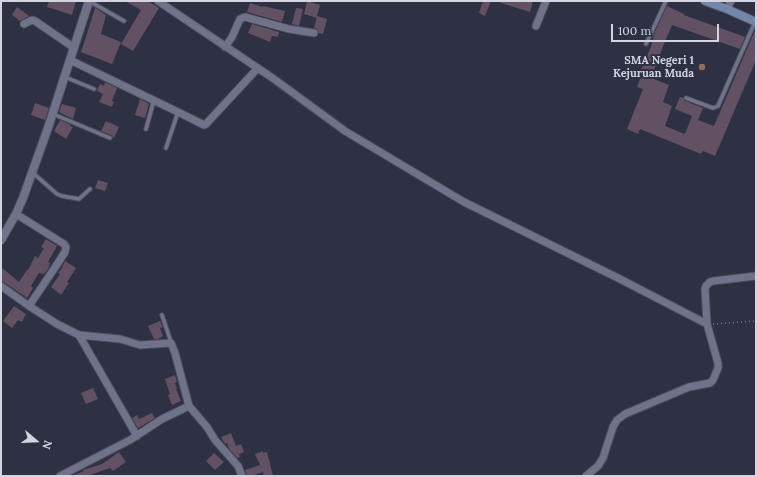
<!DOCTYPE html>
<html>
<head>
<meta charset="utf-8">
<style>
	body { margin:0 }
	#map { position:relative; width:757px; height:477px; overflow:hidden; background:#2e3044; font-family:Lora,serif }
	canvas { display:block }
	.frame { position:absolute; inset:0; border:2px solid #d2d4e1; pointer-events:none }
	.north { position:absolute; left:16px; top:421px; width:40px; height:40px; -webkit-text-stroke:3px #2e3044; paint-order:stroke; rotate:109deg; font-size:11px; font-weight:700; line-height:16px; text-align:center; color:#d2d4e1 }
	.north::after { content:''; display:block; margin:auto; width:14px; height:18px; background:#d2d4e1; clip-path:polygon(50% 0,100% 100%,50% 72%,0 100%) }
	.scale { position:absolute; left:611px; top:24px; width:108px; height:18px; box-sizing:border-box; border:2px solid #d2d4e1; border-top:0; padding-left:5px; font-size:12px; line-height:14px; white-space:nowrap; color:#d2d4e1; -webkit-text-stroke:3px #2e3044; paint-order:stroke }
</style>
</head>
<body>
<div id="map">
<canvas width="757" height="477"></canvas>
<div class="frame"></div>
<div class="north">N</div>
<div class="scale">100 m</div>
</div>
<script>
const ctx = document.querySelector('canvas').getContext('2d');
ctx.lineJoin = 'round';
function fillPath(path, color) { ctx.fillStyle = color; ctx.fill(path, 'evenodd'); }
const shape = rows => new Path2D(rows.map(r => 'M' + r).join(''));
function trace(path, color, width, dash) { ctx.strokeStyle = color; ctx.lineWidth = width; ctx.lineCap = dash ? 'butt' : 'round'; ctx.setLineDash(dash || []); ctx.stroke(path); }
function drawText(font, color, halo, rows, align = 'center') {
  ctx.font = font + ' Lora,serif'; ctx.lineWidth = 4; ctx.setLineDash([]); ctx.textBaseline = 'middle'; ctx.strokeStyle = halo; ctx.fillStyle = color; for (const [text, x, y, turn = 0] of rows) {
    ctx.save(); ctx.translate(x, y); ctx.rotate((+turn || 0) * Math.PI / 180); ctx.textAlign = isNaN(turn) ? turn : align; if (halo) ctx.strokeText(text, 0, 0); ctx.fillText(text, 0, 0); ctx.restore();
  }
}
fillPath(shape([
	[49,1,76,1,72,15,47,7],
	[125,1,148,1,159,8,133,51,121,44,141,10],
	[307,1,320,5,317,16,327,19,323,34,319,33,317,29,314,28,317,17,317,18,304,14],
	[483,1,491,1,485,16,479,13],
	[501,1,533,1,530,12,501,3],
	[250,3,262,7,263,6,285,11,282,22,247,12],
	[667,6,684,14,684,15,745,37,740,49,672,25,664,44,651,78,669,85,663,102,672,106,665,126,685,134,692,116,675,109,680,97,683,98,685,101,703,108,698,120,714,126,756,28,756,60,715,156,703,151,701,154,640,129,638,134,627,129,643,89,637,87,643,71,641,70,651,47,654,34],
	[17,7,29,16,20,21,12,15],
	[95,8,106,15,101,34,121,42,112,64,81,52,85,40],
	[296,8,303,9,299,26,292,24],
	[252,24,279,32,278,37,272,36,270,42,248,33],
	[105,82,117,88,112,101,114,102,112,107,99,102,103,94,97,91,100,84,104,86],
	[140,99,149,104,145,118,135,115],
	[35,103,49,108,45,120,31,115],
	[62,104,76,108,73,119,59,112],
	[60,120,71,125,70,126,73,127,66,139,54,131],
	[106,121,119,127,114,138,111,135,101,131],
	[98,180,108,183,105,191,95,188],
	[46,239,57,246,48,262,50,263,48,269,44,274,39,273,31,286,33,288,27,298,4,282,1,281,1,267,19,282,27,270,28,270,35,256,38,258,44,248,41,247],
	[65,261,76,268,67,282,69,283,61,295,51,287,60,274,58,273,63,267,62,267],
	[14,306,26,314,22,322,18,320,12,328,3,321],
	[160,321,163,327,160,328,163,336,158,339,154,339,148,326],
	[175,375,177,382,175,383,177,388,176,389,181,401,172,405,168,395,170,394,165,379],
	[93,388,98,399,86,404,81,393],
	[152,413,155,418,138,428,132,418,137,415,139,419],
	[231,433,236,446,241,444,244,452,239,454,240,457,237,458,229,449,227,443,225,444,221,437],
	[263,451,263,453,267,452,273,476,264,476,263,472,251,476,247,476,245,470,260,465,255,454],
	[119,452,126,462,113,471,110,468,87,476,72,476,84,471,83,470,102,464],
	[214,453,224,462,215,470,206,461]
]), '#625162');
const service = shape([
	[89,1,124,21],
	[646,44,666,1],
	[65,77,94,89],
	[686,98,713,108,718,106,755,22],
	[53,114,110,138],
	[146,129,154,100],
	[166,148,178,112],
	[33,173,57,194,62,196,79,199,90,189],
	[162,315,171,342]
]);
const minor = shape([
	[158,1,274,79,345,131,464,202,618,278,707,324],
	[727,9,731,1],
	[24,24,32,20,35,21,73,47],
	[536,26,546,1],
	[225,47,232,37,240,19,245,17,289,29,314,33],
	[70,60,178,112,204,125,206,124,257,69],
	[16,214,64,244,66,247,65,252,56,266,29,306],
	[1,286,29,306,57,324,79,335,120,339,140,345,171,343,175,353,189,406],
	[79,335,137,436],
	[60,476,130,440,162,419,189,406,207,427,215,440,238,466,242,476],
	[586,476,598,466,603,458,613,427,617,420,625,414,689,387,710,383,713,380,718,368,718,363,707,324,705,289,706,286,710,282,713,281,756,276]
]);
const tertiary = shape([
	[1,240,16,214,23,198,48,128,89,1]
]);
const secondary = shape([
	[705,1,727,9,756,22]
]);
trace(service, '#4b4d5d', 5.5);
trace(minor, '#4b4d5d', 9);
trace(tertiary, '#4b4d5d', 10);
trace(secondary, '#4b4d5d', 10);
trace(shape([
	[713,324,756,321]
]), '#797b8c', 1.5, [1, 3]);
trace(service, '#707289', 3.5);
trace(minor, '#707289', 7);
trace(tertiary, '#707289', 8);
trace(secondary, '#7388a8', 8);
for (const [x, y, r, color] of [
	[702,67,4,"#8d6e63"]
]) { const dot = new Path2D(); dot.arc(x, y, r, 0, 2 * Math.PI); ctx.fillStyle = color; ctx.fill(dot); trace(dot, '#2e3044', 1.5); }
drawText('bold 11px', '#d2d4e1', '#2e3044', [
	["SMA Negeri 1",694,61],
	["Kejuruan Muda",694,74]
], 'right');
</script>
</body>
</html>
